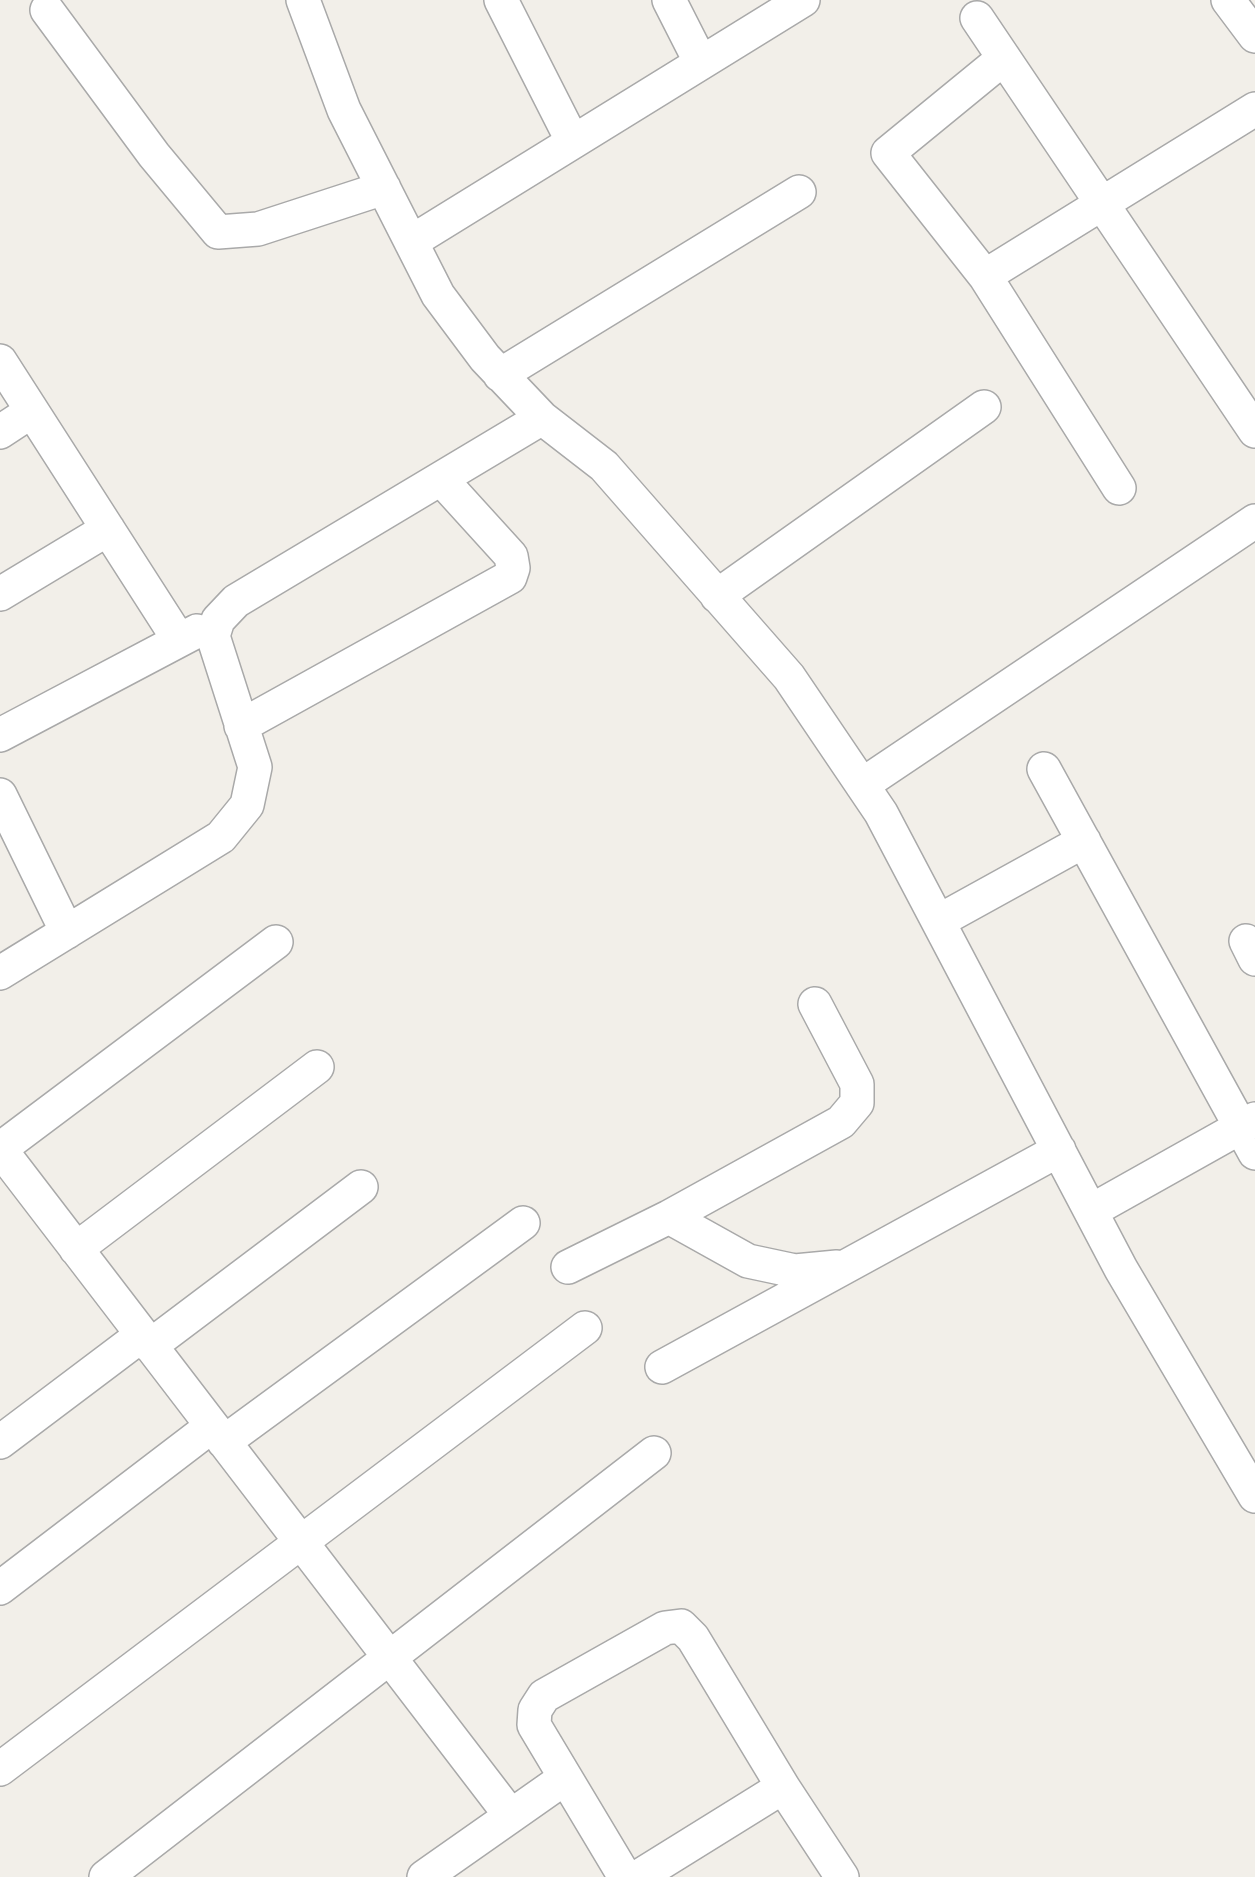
<!DOCTYPE html>
<html>
<head>
<meta charset="utf-8">
<style>
	body { margin:0 }
	canvas { display:block; background:#f2efe9 }
</style>
</head>
<body>
<canvas width="1255" height="1877"></canvas>
<script>
const ctx = document.querySelector('canvas').getContext('2d');
ctx.lineJoin = 'round';
const shape = rows => new Path2D(rows.map(r => 'M' + r).join(''));
function trace(path, color, width, dash) { ctx.strokeStyle = color; ctx.lineWidth = width; ctx.lineCap = dash ? 'butt' : 'round'; ctx.setLineDash(dash || []); ctx.stroke(path); }
const minor = shape([
	[303,0,344,110,438,295,485,358,542,418,604,466,789,677,881,813,1121,1269,1255,1496],
	[501,0,573,142],
	[669,0,701,63],
	[1228,0,1255,36],
	[47,10,154,155,218,232,258,229,384,188],
	[977,18,1255,431],
	[1004,58,888,153,985,276,1119,488],
	[411,242,803,0],
	[985,276,1255,109],
	[0,361,179,640],
	[500,375,799,192],
	[0,432,32,411],
	[0,594,108,529],
	[717,596,984,407],
	[241,726,510,577,513,568,511,556,441,479],
	[0,735,197,631],
	[1044,769,1255,1153],
	[862,785,1255,521],
	[0,795,67,932],
	[939,921,1084,841],
	[1246,941,1255,959],
	[276,942,0,1149,511,1816],
	[0,973,221,837,247,805,255,767,213,636,218,620,236,601,542,418],
	[1091,1211,1255,1119],
	[669,1217,748,1261,795,1271,837,1267],
	[76,1249,317,1067],
	[568,1267,669,1217,841,1122,857,1103,857,1084,815,1004],
	[150,1346,361,1187],
	[662,1367,1059,1150],
	[0,1442,142,1335],
	[224,1442,523,1223],
	[0,1588,212,1426],
	[0,1769,585,1328],
	[106,1877,654,1453],
	[424,1877,565,1778],
	[625,1877,534,1725,535,1710,544,1696,665,1628,681,1626,693,1638,783,1787,842,1877],
	[638,1877,783,1787]
]);
trace(minor, '#a9a9a9', 36);
trace(minor, '#fff', 33);
</script>
</body>
</html>
